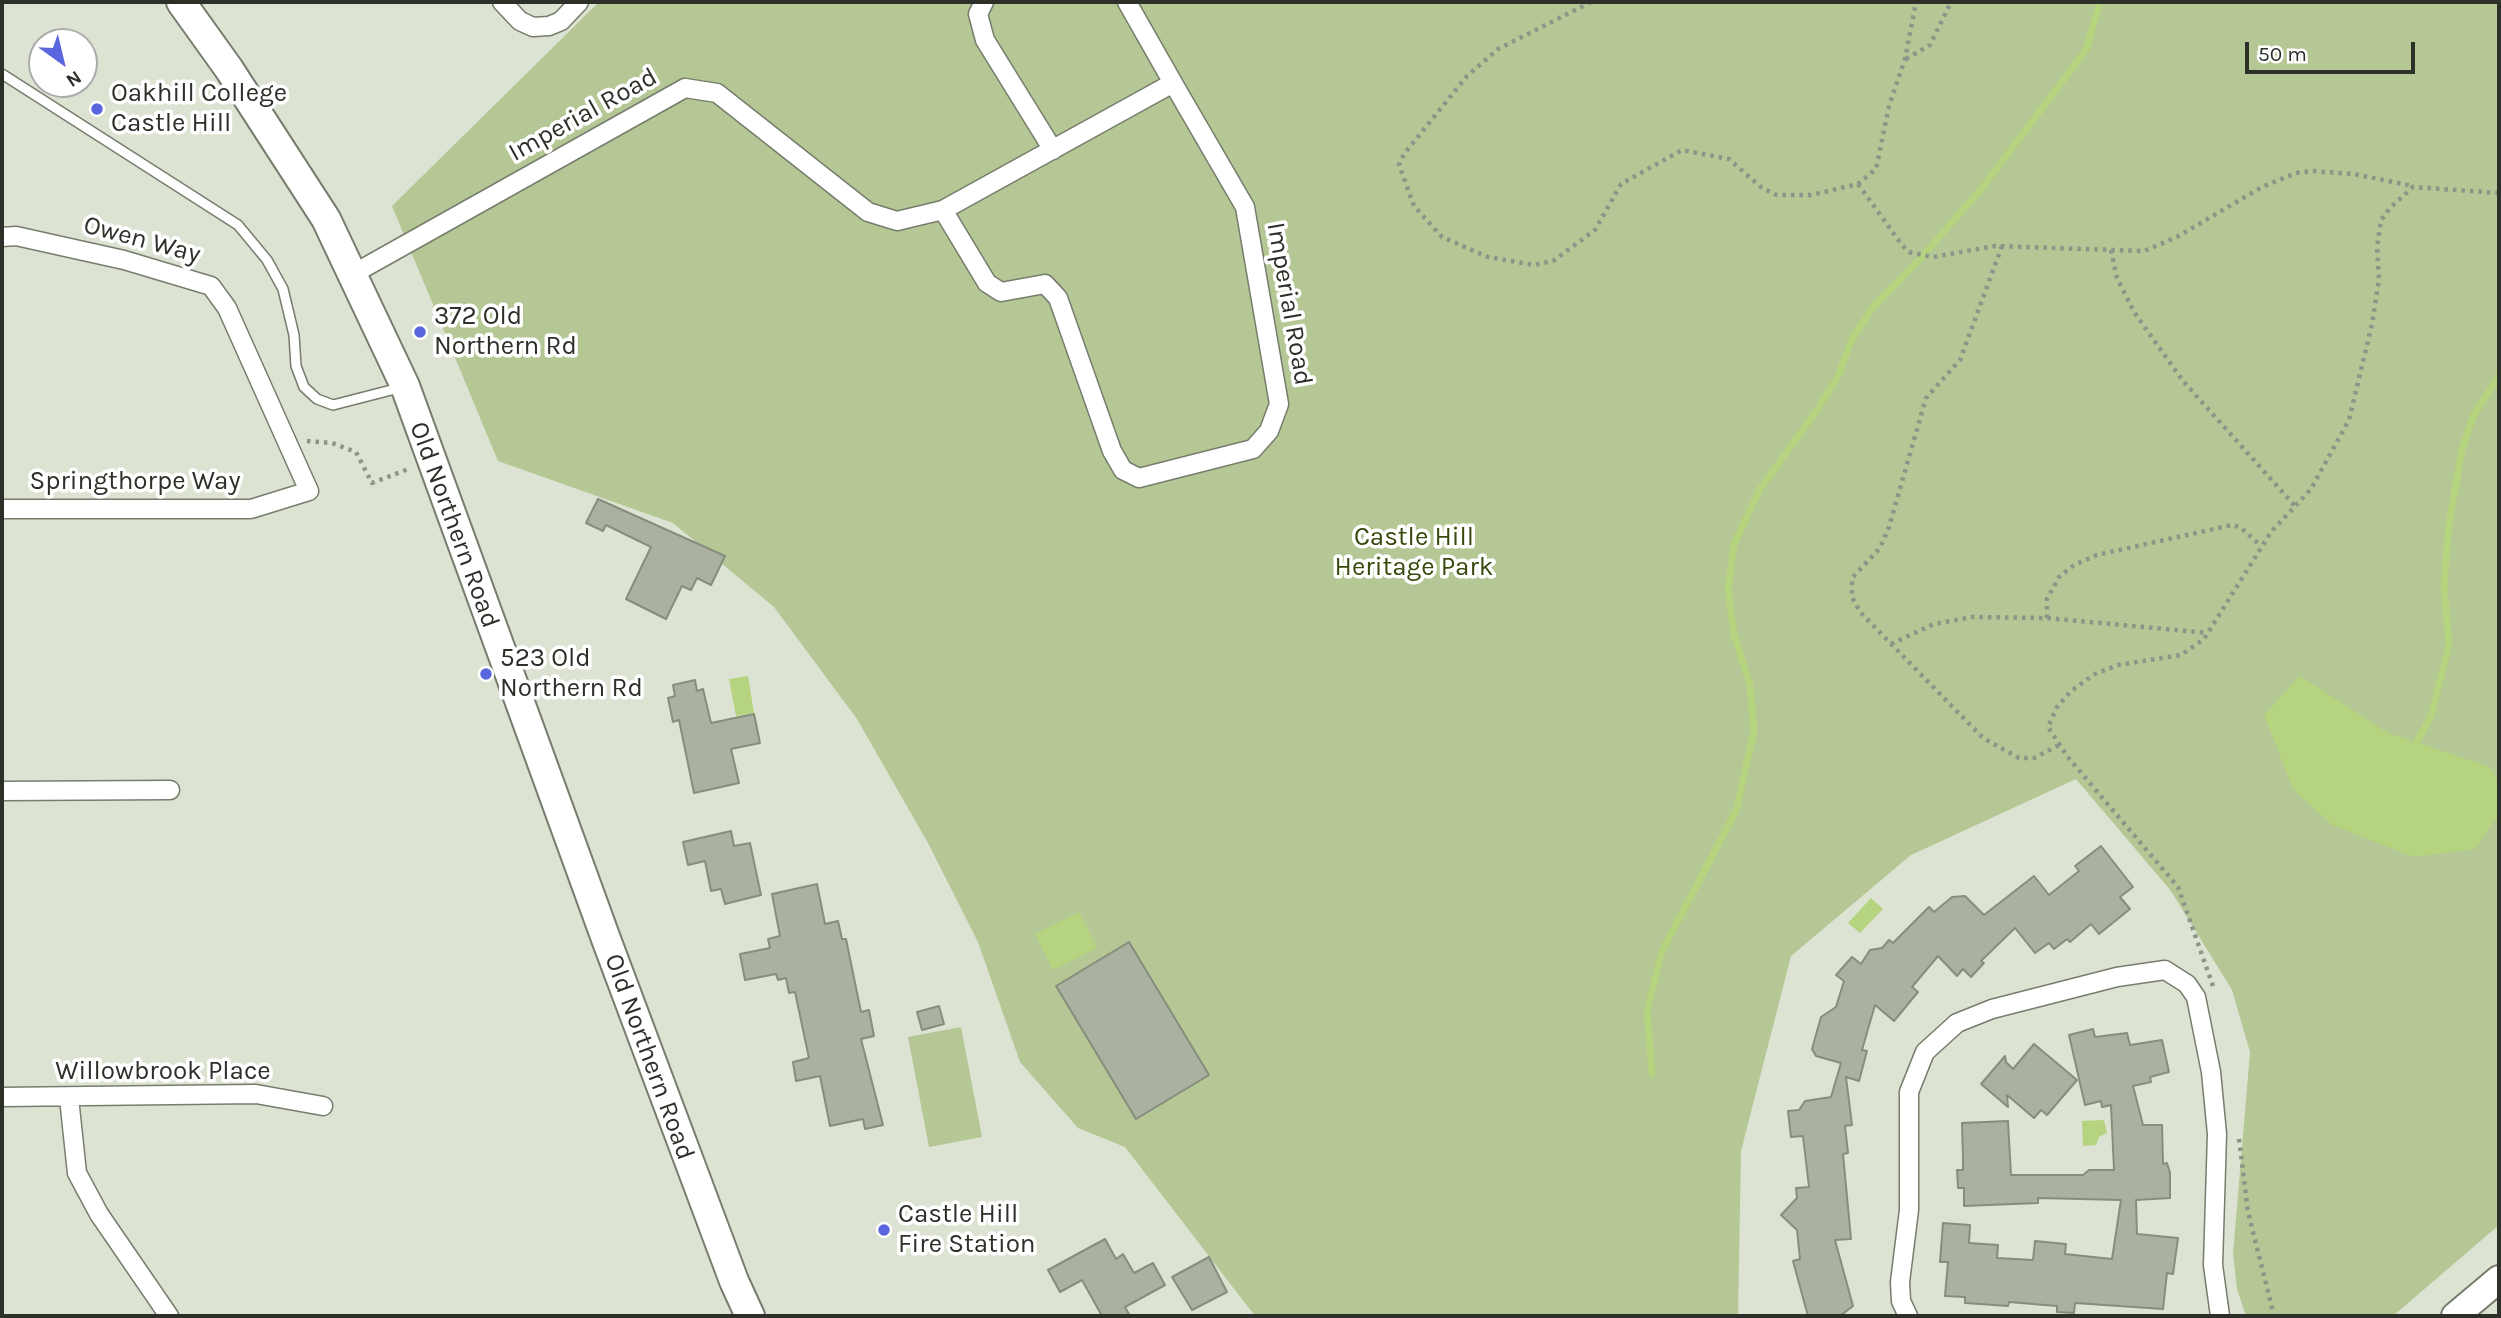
<!DOCTYPE html>
<html>
<head>
<meta charset="utf-8">
<style>
	body { margin:0 }
	#map { position:relative; width:2501px; height:1318px; overflow:hidden; background:#dce3d2; font-family:Karla,sans-serif }
	canvas { display:block }
	.frame { position:absolute; inset:0; border:4px solid #2d3029; pointer-events:none }
	.north { position:absolute; left:28px; top:28px; width:70px; height:70px; box-sizing:border-box; background:#fff; border:2px solid #abaca9; border-radius:50%; rotate:146deg; font-size:19px; font-weight:700; line-height:28px; text-align:center; color:#2d3029 }
	.north::after { content:''; display:block; margin:auto; width:24px; height:32px; background:#5966dd; clip-path:polygon(50% 0,100% 100%,50% 72%,0 100%) }
	.scale { position:absolute; left:2245px; top:42px; width:170px; height:32px; box-sizing:border-box; border:4px solid #2d3029; border-top:0; padding-left:9px; font-size:21px; line-height:24px; white-space:nowrap; color:#2d3029; -webkit-text-stroke:5px #fff; paint-order:stroke }
</style>
</head>
<body>
<div id="map">
<canvas width="2501" height="1318"></canvas>
<div class="frame"></div>
<div class="north">N</div>
<div class="scale">50 m</div>
</div>
<script>
const ctx = document.querySelector('canvas').getContext('2d');
ctx.lineJoin = 'round';
function fillPath(path, color) { ctx.fillStyle = color; ctx.fill(path, 'evenodd'); }
const shape = rows => new Path2D(rows.map(r => 'M' + r).join(''));
function trace(path, color, width, dash) { ctx.strokeStyle = color; ctx.lineWidth = width; ctx.lineCap = dash ? 'butt' : 'round'; ctx.setLineDash(dash || []); ctx.stroke(path); }
function drawText(font, color, halo, rows, align = 'center') {
  ctx.font = font + ' Karla,sans-serif'; ctx.lineWidth = 7; ctx.setLineDash([]); ctx.textBaseline = 'middle'; ctx.strokeStyle = halo; ctx.fillStyle = color; for (const [text, x, y, turn = 0] of rows) {
    ctx.save(); ctx.translate(x, y); ctx.rotate((+turn || 0) * Math.PI / 180); ctx.textAlign = isNaN(turn) ? turn : align; if (halo) ctx.strokeText(text, 0, 0); ctx.fillText(text, 0, 0); ctx.restore();
  }
}
fillPath(shape([
	[599,2,2499,2,2499,1225,2393,1316,2246,1316,2237,1289,2233,1254,2250,1052,2232,990,2171,891,2076,779,1911,855,1791,956,1741,1151,1738,1316,1255,1316,1125,1147,1078,1128,1020,1062,978,942,928,843,857,719,774,607,673,523,498,461,392,206],
	[961,1027,982,1137,929,1147,908,1037]
]), '#b4c794');
fillPath(shape([
	[748,676,754,713,736,716,729,679],
	[2300,676,2388,733,2490,767,2499,785,2499,814,2475,849,2414,857,2332,825,2293,789,2264,715],
	[1871,898,1883,909,1860,933,1848,923],
	[1079,912,1097,948,1053,970,1035,934],
	[2104,1120,2107,1133,2099,1137,2096,1145,2083,1146,2082,1121]
]), '#b6d37f');
trace(shape([
	[2416,743,2431,716,2449,645,2444,585,2449,523,2462,450,2473,416,2499,376],
	[1652,1073,1647,1011,1662,951,1736,811,1754,731,1750,685,1734,635,1728,589,1734,544,1760,489,1815,413,1838,376,1852,339,1873,307,1920,259,1982,188,2086,50,2100,2]
]), '#b6d37f', 7);
const building = shape([
	[598,499,725,556,711,585,697,578,691,590,682,586,666,619,626,599,651,547,606,525,603,531,586,523,598,499],
	[695,680,697,691,703,689,711,723,754,714,760,743,731,749,739,783,694,793,679,720,673,722,668,698,675,696,673,685,695,680],
	[731,831,734,846,750,843,761,895,725,904,721,889,711,891,705,861,688,865,683,842,731,831],
	[2101,846,2133,887,2120,897,2130,909,2099,934,2091,924,2070,942,2067,939,2054,949,2049,943,2035,953,2015,928,1981,961,1984,963,1971,977,1963,969,1957,976,1938,956,1912,987,1918,992,1894,1021,1875,1005,1862,1050,1867,1051,1859,1081,1846,1077,1852,1125,1845,1126,1848,1153,1843,1154,1851,1239,1835,1240,1853,1306,1840,1316,1808,1316,1793,1261,1800,1259,1797,1230,1781,1215,1797,1198,1796,1188,1809,1187,1803,1136,1791,1137,1788,1111,1799,1110,1805,1101,1831,1097,1841,1063,1816,1056,1812,1049,1821,1017,1836,1007,1844,981,1836,975,1852,957,1861,964,1870,950,1882,948,1889,940,1893,943,1929,907,1934,912,1952,897,1965,896,1984,915,2034,876,2049,895,2079,871,2075,866,2101,846],
	[817,884,825,924,838,921,842,939,846,939,861,1012,869,1010,874,1036,861,1039,883,1125,865,1129,863,1119,830,1126,820,1076,796,1081,793,1062,809,1058,795,992,789,993,786,978,778,980,776,974,745,980,740,954,770,948,768,939,780,936,772,894,817,884],
	[1129,942,1209,1075,1136,1119,1056,986,1129,942],
	[939,1006,944,1024,922,1030,917,1012,939,1006],
	[2093,1029,2095,1037,2127,1033,2130,1045,2162,1040,2169,1072,2150,1077,2151,1082,2133,1086,2143,1125,2162,1125,2163,1164,2167,1163,2170,1173,2170,1198,2136,1200,2137,1234,2178,1238,2173,1274,2167,1273,2163,1309,2075,1303,2074,1313,2057,1312,2057,1306,2009,1302,2008,1306,1965,1303,1965,1297,1945,1296,1948,1262,1940,1262,1943,1223,1970,1225,1969,1243,1998,1245,1997,1258,2033,1260,2035,1241,2066,1244,2065,1254,2112,1259,2121,1200,2038,1198,2038,1203,1964,1206,1964,1188,1958,1188,1957,1170,1963,1170,1963,1158,1962,1123,2008,1121,2011,1175,2083,1175,2089,1170,2114,1170,2111,1105,2102,1107,2101,1101,2085,1105,2069,1035,2093,1029],
	[2034,1044,2077,1080,2047,1115,2041,1110,2034,1118,2007,1095,2008,1107,1981,1084,2005,1056,2006,1062,2013,1069,2034,1044],
	[1105,1239,1116,1259,1123,1254,1134,1273,1153,1263,1165,1285,1125,1307,1130,1316,1102,1316,1082,1280,1060,1292,1048,1270,1105,1239],
	[1209,1257,1227,1292,1192,1310,1172,1277,1209,1257]
]);
fillPath(building, '#abb1a1');
trace(building, '#878d7d', 2);
const lane = shape([
	[2,74,238,225,267,260,283,289,294,335,296,366,304,387,317,399,333,405,403,387]
]);
const street = shape([
	[502,2,520,21,533,27,549,26,561,21,579,2],
	[984,2,978,14,985,40,1053,150],
	[1127,2,1173,83],
	[2,237,16,236,124,260,211,286,227,308,309,491,251,509,2,509],
	[353,274,685,88,717,93,868,212,897,221,943,210,1173,83,1245,207,1279,404,1269,431,1253,449,1139,478,1123,470,1112,451,1058,298,1045,284,1001,292,987,283,943,210],
	[2,791,170,790],
	[2,1097,256,1094,323,1106],
	[69,1098,77,1173,99,1214,169,1316],
	[1908,1316,1901,1301,1900,1282,1909,1210,1909,1092,1925,1052,1957,1023,1992,1009,2117,977,2165,970,2187,984,2196,997,2211,1072,2217,1134,2213,1265,2220,1316]
]);
const secondary = shape([
	[2455,1316,2499,1279]
]);
const primary = shape([
	[181,2,229,69,326,219,405,386,606,939,734,1281,750,1316]
]);
trace(lane, '#777d6d', 12);
trace(street, '#777d6d', 21);
trace(secondary, '#777d6d', 30);
trace(primary, '#777d6d', 32);
trace(shape([
	[1591,2,1498,49,1467,76,1404,154,1399,165,1414,206,1442,237,1488,257,1534,265,1553,261,1595,230,1621,184,1682,150,1729,159,1762,188,1777,195,1811,195,1858,184,1876,169,1889,106,1905,59,1916,2],
	[1906,59,1930,45,1951,2],
	[1858,184,1902,245,1909,252,1933,257,1995,246,2144,251,2177,237,2262,187,2296,173,2312,171,2354,174,2413,186],
	[2002,246,1960,360,1926,398,1889,527,1880,548,1852,578,1852,597,1860,612,1983,738,2019,758,2034,758,2059,745],
	[2111,250,2117,278,2134,312,2183,381,2295,506],
	[307,441,332,443,356,452,372,483,411,468],
	[2047,618,2047,599,2059,577,2074,565,2097,555,2232,525,2240,527,2261,546],
	[1891,644,1934,624,1972,617,2047,618,2208,633],
	[2213,986,2178,887,2067,756,2048,727,2057,707,2071,691,2095,674,2118,665,2181,655,2204,639,2271,532,2311,489,2349,420,2372,324,2379,279,2377,247,2381,220,2390,208,2413,187,2499,193],
	[2239,1139,2248,1212,2274,1316]
]), '#8e9487', 4.5, [3.5, 5]);
trace(lane, '#fff', 9);
trace(street, '#fff', 18);
trace(secondary, '#fff', 26);
trace(primary, '#fff', 28);
for (const [x, y, r, color] of [
	[97,109,7,"#5966dd"],
	[420,332,7,"#5966dd"],
	[486,674,7,"#5966dd"],
	[884,1230,7,"#5966dd"]
]) { const dot = new Path2D(); dot.arc(x, y, r, 0, 2 * Math.PI); ctx.fillStyle = color; ctx.fill(dot); trace(dot, '#fff', 2.5); }
drawText('26px', '#2d3029', '#fff', [
	["Oakhill College",111,94],
	["Castle Hill",111,124],
	["372 Old",434,317],
	["Northern Rd",434,347],
	["523 Old",500,659],
	["Northern Rd",500,689],
	["Castle Hill",898,1215],
	["Fire Station",898,1245]
], 'left');
drawText('26px', '#2d3029', '#fff', [
	["Imperial Road",583,115,-29],
	["Owen Way",142,240,15],
	["Imperial Road",1289,304,80],
	["Springthorpe Way",135,482],
	["Old Northern Road",454,525,70],
	["Old Northern Road",649,1057,70],
	["Willowbrook Place",163,1072]
]);
drawText('26px', '#38490c', '#fff', [
	["Castle Hill",1414,538],
	["Heritage Park",1414,568]
]);
</script>
</body>
</html>
